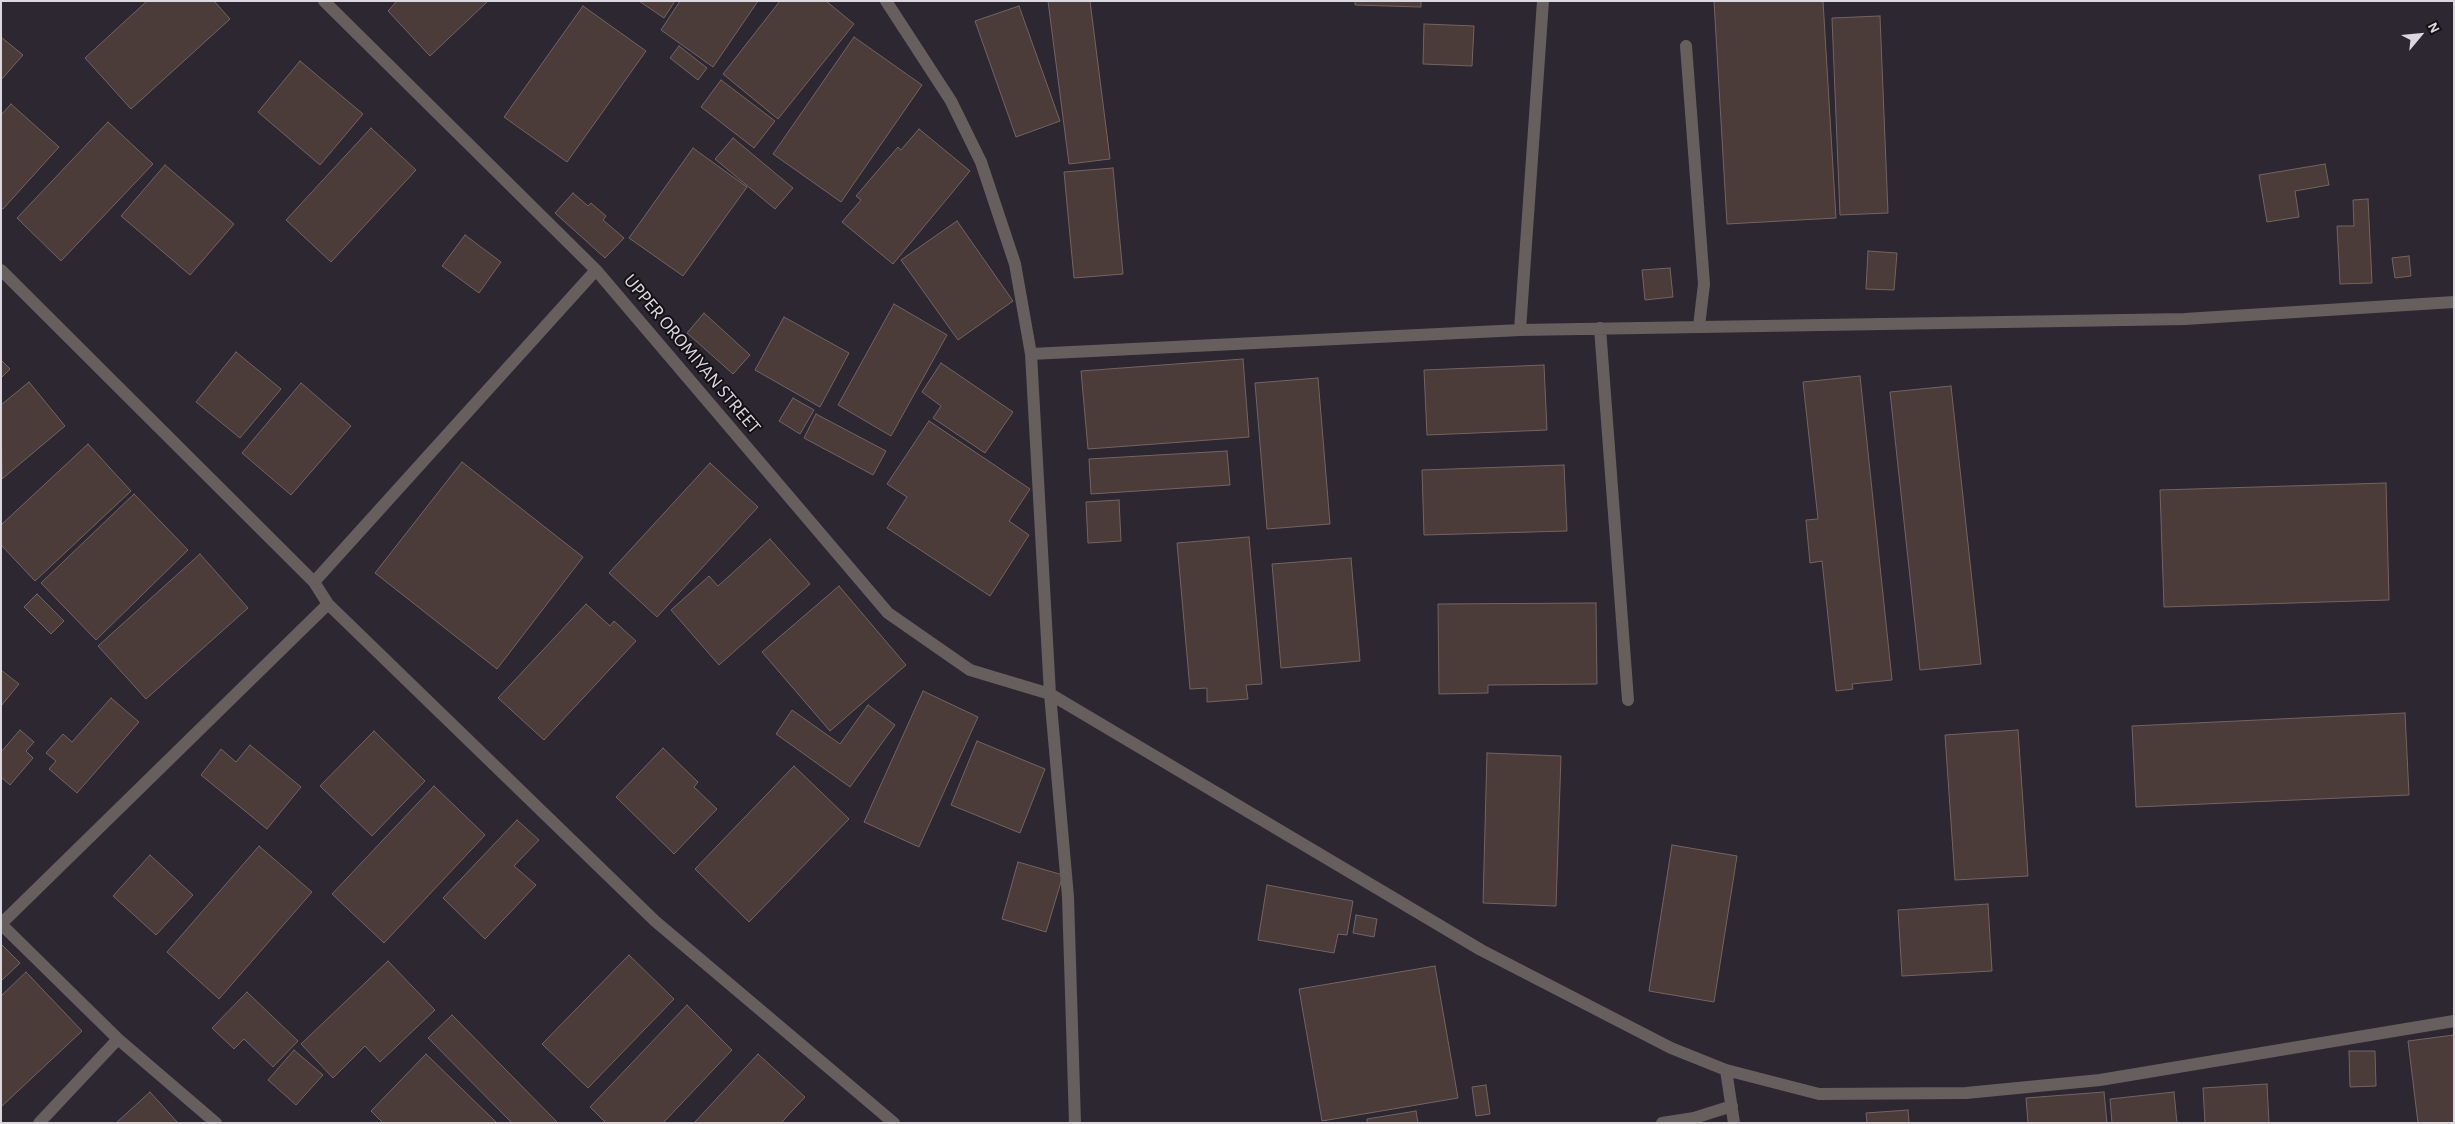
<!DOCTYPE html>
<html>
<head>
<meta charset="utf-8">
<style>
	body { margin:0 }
	#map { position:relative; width:2455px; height:1124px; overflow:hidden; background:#2d2732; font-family:"Alegreya Sans",sans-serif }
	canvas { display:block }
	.frame { position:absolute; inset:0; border:2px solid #dcd8df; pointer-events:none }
	.north { position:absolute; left:2395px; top:10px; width:50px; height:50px; -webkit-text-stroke:4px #141116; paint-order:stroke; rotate:62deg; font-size:14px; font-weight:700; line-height:20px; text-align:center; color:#dcd8df }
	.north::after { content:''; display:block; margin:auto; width:18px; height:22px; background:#dcd8df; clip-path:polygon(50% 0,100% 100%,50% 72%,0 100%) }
</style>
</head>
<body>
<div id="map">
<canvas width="2455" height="1124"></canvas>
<div class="frame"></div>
<div class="north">N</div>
</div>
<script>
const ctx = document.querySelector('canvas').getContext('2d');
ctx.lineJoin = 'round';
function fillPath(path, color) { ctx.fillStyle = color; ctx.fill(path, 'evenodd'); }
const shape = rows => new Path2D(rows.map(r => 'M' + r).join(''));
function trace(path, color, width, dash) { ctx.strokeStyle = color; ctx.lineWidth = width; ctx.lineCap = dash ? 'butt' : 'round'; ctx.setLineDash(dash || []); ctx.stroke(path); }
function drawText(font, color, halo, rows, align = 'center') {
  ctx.font = font + ' "Alegreya Sans",sans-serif'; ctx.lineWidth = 4; ctx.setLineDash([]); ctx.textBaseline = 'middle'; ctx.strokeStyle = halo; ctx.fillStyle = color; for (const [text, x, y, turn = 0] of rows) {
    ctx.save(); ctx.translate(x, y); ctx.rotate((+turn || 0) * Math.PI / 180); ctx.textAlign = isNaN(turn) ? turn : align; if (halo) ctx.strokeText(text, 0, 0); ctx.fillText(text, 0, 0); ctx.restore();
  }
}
const building = shape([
	[147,1,214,1,230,19,131,109,85,58,147,1],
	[397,1,488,1,430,56,388,11,397,1],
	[639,1,675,1,664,18,639,1],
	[680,1,758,1,713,67,661,30,680,1],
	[780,1,826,1,854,24,778,119,723,74,780,1],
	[1048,1,1090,1,1110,159,1069,164,1048,1],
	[1355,1,1421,1,1421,7,1355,5,1355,1],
	[1714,1,1823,1,1836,218,1727,224,1714,1],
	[583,6,646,51,567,162,504,117,583,6],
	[1019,6,1060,121,1016,137,975,21,1019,6],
	[1880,16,1888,213,1840,215,1832,18,1880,16],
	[1424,24,1474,26,1472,66,1423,64,1424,24],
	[1,37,23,55,1,80,1,37],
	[854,37,922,85,841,202,773,154,854,37],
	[679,46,707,68,698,80,670,58,679,46],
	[300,61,363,114,320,165,258,112,300,61],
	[721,80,775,121,754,148,701,107,721,80],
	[11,104,59,147,3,209,1,208,1,115,11,104],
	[108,122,153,164,61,261,17,218,108,122],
	[371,128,416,170,331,262,286,220,371,128],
	[919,129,970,171,893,264,842,222,861,200,856,196,898,147,901,150,919,129],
	[733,138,793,188,775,209,715,159,733,138],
	[693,148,747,187,683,276,629,238,693,148],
	[2325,164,2329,185,2295,191,2299,217,2267,222,2259,175,2325,164],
	[165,165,234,224,190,275,121,216,165,165],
	[1113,168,1123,274,1074,278,1064,172,1113,168],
	[573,193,588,206,591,203,606,216,603,220,624,238,605,258,555,213,573,193],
	[2368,199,2372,283,2340,284,2337,226,2354,226,2353,200,2368,199],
	[957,221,1013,301,958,340,901,260,957,221],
	[465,235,501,262,479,293,442,266,465,235],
	[1868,251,1897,253,1894,290,1866,289,1868,251],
	[2409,256,2411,276,2395,278,2392,258,2409,256],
	[1670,268,1673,297,1645,300,1642,270,1670,268],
	[894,304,947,335,891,436,838,405,894,304],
	[704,313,750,355,733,374,687,333,704,313],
	[784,317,849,353,820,407,755,370,784,317],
	[236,352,281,389,240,438,196,402,236,352],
	[1243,359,1249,437,1088,449,1081,371,1243,359],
	[1,360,10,369,1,378,1,360],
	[941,363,1013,412,985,453,933,418,941,406,922,392,941,363],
	[1544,365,1547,430,1427,435,1424,370,1544,365],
	[1860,376,1892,680,1852,684,1853,689,1836,691,1822,561,1810,563,1806,520,1818,519,1803,382,1860,376],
	[1318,378,1330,524,1267,529,1255,383,1318,378],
	[29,382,65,426,2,479,1,405,29,382],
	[301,383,351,426,291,495,242,453,301,383],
	[1951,386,1981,664,1920,670,1890,392,1951,386],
	[793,398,814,410,800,434,779,421,793,398],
	[816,414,886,451,873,475,804,438,816,414],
	[929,421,1030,489,1009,521,1029,535,990,596,887,528,907,497,887,484,929,421],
	[88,444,131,491,35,581,1,545,1,525,88,444],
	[1227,451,1230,485,1091,494,1089,459,1227,451],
	[462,462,583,557,497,669,375,573,462,462],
	[710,463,758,507,657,617,609,573,710,463],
	[1564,465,1567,531,1424,535,1422,470,1564,465],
	[2386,483,2389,600,2164,607,2160,490,2386,483],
	[134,494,188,550,96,640,41,583,134,494],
	[1119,500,1121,541,1088,543,1086,502,1119,500],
	[1249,537,1262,684,1246,685,1248,699,1207,702,1207,688,1190,689,1177,543,1249,537],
	[770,539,810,584,719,665,671,610,709,576,718,586,770,539],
	[200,554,248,608,146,699,98,646,200,554],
	[1351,558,1360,661,1281,668,1272,564,1351,558],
	[839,586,906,665,830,731,762,652,839,586],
	[37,594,64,621,51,634,24,607,37,594],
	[1596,603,1597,684,1488,685,1488,693,1439,694,1438,604,1596,603],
	[586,604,610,626,614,621,636,641,544,740,498,698,586,604],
	[1,670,19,684,1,706,1,670],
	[923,691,978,717,919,847,864,822,923,691],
	[111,698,139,722,77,793,49,769,56,761,46,753,63,734,72,742,111,698],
	[868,705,895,725,850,787,776,734,792,710,840,744,868,705],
	[2405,713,2409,795,2136,807,2132,726,2405,713],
	[20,730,34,742,26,751,33,758,10,785,1,777,1,752,20,730],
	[2018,730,2028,876,1955,880,1945,735,2018,730],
	[374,731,425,781,372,836,320,786,374,731],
	[977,741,1045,769,1020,833,951,805,977,741],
	[250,745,301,787,267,829,201,775,221,749,236,762,250,745],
	[663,748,698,782,694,787,717,809,674,854,616,797,663,748],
	[1487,753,1561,756,1556,906,1483,903,1487,753],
	[794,766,849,819,749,922,695,869,794,766],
	[434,786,485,835,384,943,332,894,434,786],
	[517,820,539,840,514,866,536,885,485,939,443,898,517,820],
	[1672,845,1737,856,1714,1002,1649,991,1672,845],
	[259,846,312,892,219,999,167,952,259,846],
	[150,855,193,895,156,935,113,896,150,855],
	[1018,862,1063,875,1046,932,1002,919,1018,862],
	[1267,885,1353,901,1347,935,1338,934,1334,953,1258,940,1267,885],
	[1988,904,1992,971,1902,976,1898,910,1988,904],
	[1356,915,1377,919,1374,937,1353,933,1356,915],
	[1,944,20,963,1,981,1,944],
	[629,955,674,999,588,1088,542,1044,629,955],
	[388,961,435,1010,380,1062,365,1046,333,1078,301,1044,388,961],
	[1435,966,1458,1098,1322,1121,1299,989,1435,966],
	[26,972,82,1031,1,1107,1,996,26,972],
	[247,992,298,1041,273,1067,244,1039,234,1049,212,1028,247,992],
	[687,1005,732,1050,663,1123,606,1123,590,1107,687,1005],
	[452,1015,558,1123,512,1123,428,1038,452,1015],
	[2454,1035,2454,1123,2418,1123,2408,1041,2454,1035],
	[294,1050,323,1075,296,1105,268,1080,294,1050],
	[2349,1051,2375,1051,2376,1086,2350,1087,2349,1051],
	[426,1054,497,1123,383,1123,371,1111,426,1054],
	[758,1054,805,1097,781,1123,694,1123,758,1054],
	[2267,1084,2269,1123,2205,1123,2203,1088,2267,1084],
	[1486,1085,1490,1114,1476,1116,1472,1087,1486,1085],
	[150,1092,178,1123,116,1123,150,1092],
	[2104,1092,2107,1123,2028,1123,2026,1098,2104,1092],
	[2174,1092,2177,1123,2112,1123,2110,1099,2174,1092],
	[1908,1110,1909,1123,1867,1123,1866,1113,1908,1110],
	[1416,1111,1418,1123,1367,1123,1367,1119,1416,1111]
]);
fillPath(building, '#4b3c3a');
trace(building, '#736461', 1);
trace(shape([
	[324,1,596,270,888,613,970,670,1050,694,1481,950,1671,1048,1726,1070,1819,1094,1966,1093,2100,1080,2454,1021],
	[886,1,951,101,981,162,1015,264,1031,354,1050,694,1068,897,1075,1123],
	[1686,46,1704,284,1699,326],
	[1,270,314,582,328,604,655,921,894,1123],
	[1600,328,1628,700],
	[1520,330,1543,1],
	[1031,354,1520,330,2185,319,2454,302],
	[314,582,596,270],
	[1,924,328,604],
	[1,924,118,1039,216,1123],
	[1726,1070,1734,1123],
	[39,1123,118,1039],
	[1662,1123,1694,1118,1732,1106]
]), '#665f5e', 12);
drawText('19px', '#dcd8df', '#141116', [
	["UPPER OROMIYAN STREET",692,354,50]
]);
</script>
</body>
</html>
